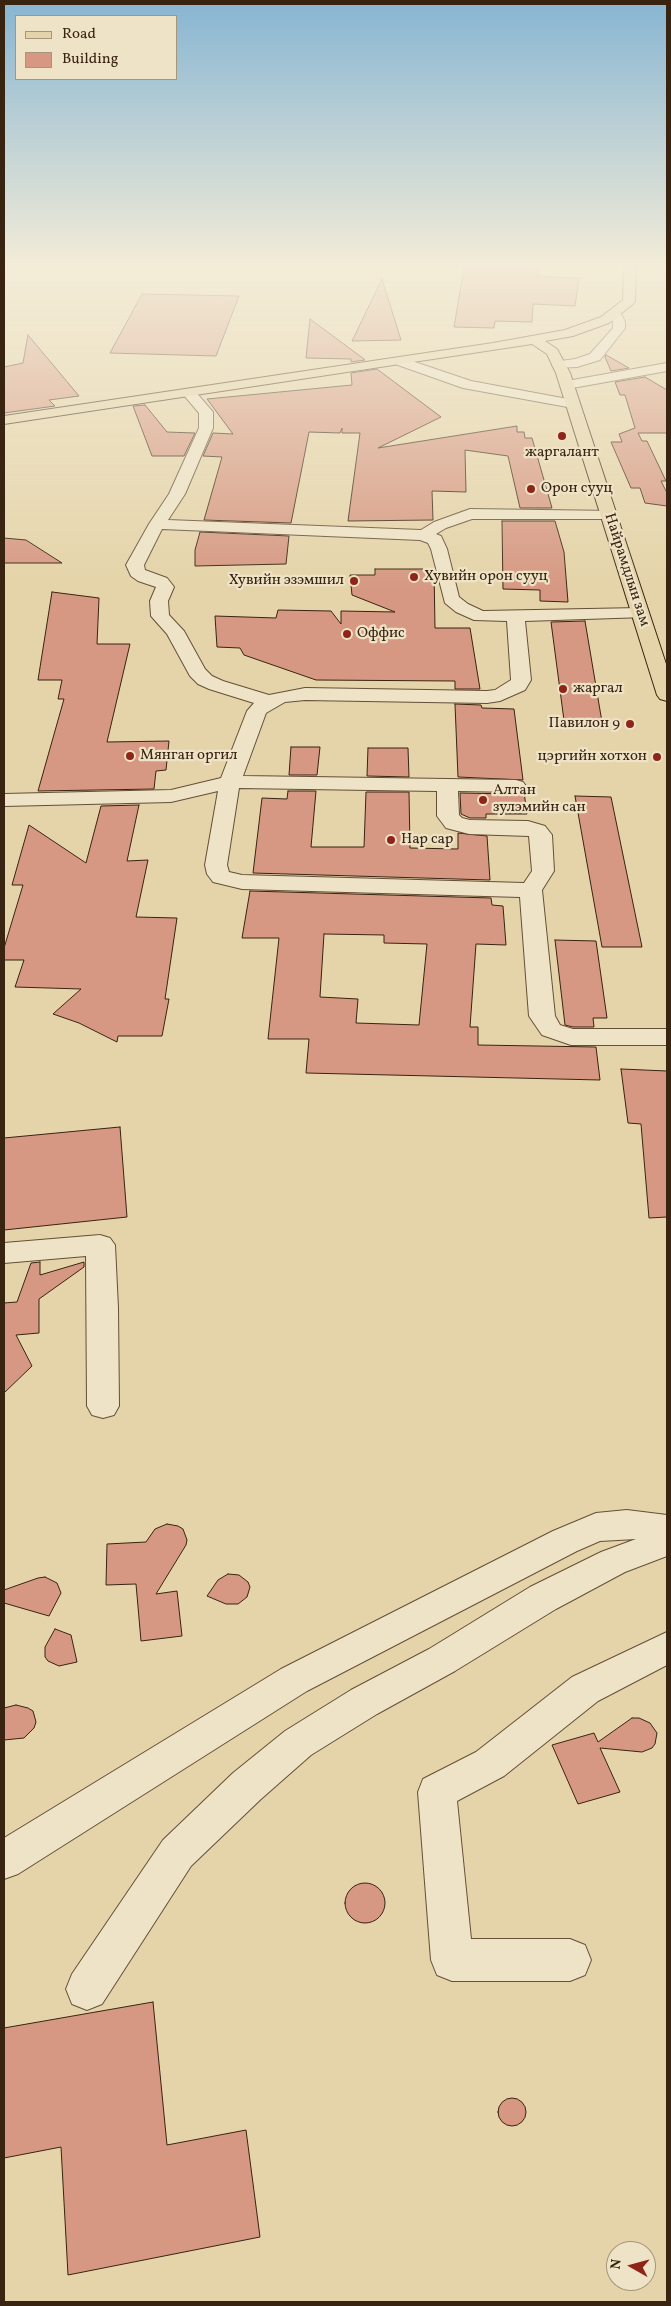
<!DOCTYPE html>
<html>
<head>
<meta charset="utf-8">
<style>
	body { margin:0 }
	#map { position:relative; width:671px; height:2306px; overflow:hidden; background:#e5d4a9; font-family:Vollkorn,serif }
	canvas { display:block }
	.frame { position:absolute; inset:0; border:5px solid #392311; pointer-events:none }
	.legend { position:absolute; left:15px; top:15px; width:162px; height:65px; box-sizing:border-box; background:#eee3c7; border:1px solid #a6967e; margin:0; padding:6px 9px; list-style:none; font-size:15px; color:#392311 }
	.legend li { display:flex; align-items:center; gap:10px; height:25px }
	.legend b { width:25px; border:1px solid #a6967e }
	.north { position:absolute; left:606px; top:2241px; width:50px; height:50px; box-sizing:border-box; background:#eee3c7; border:1px solid #a6967e; border-radius:50%; rotate:277deg; font-size:14px; font-weight:700; line-height:20px; text-align:center; color:#392311 }
	.north::after { content:''; display:block; margin:auto; width:18px; height:22px; background:#8f2418; clip-path:polygon(50% 0,100% 100%,50% 72%,0 100%) }
</style>
</head>
<body>
<div id="map">
<canvas width="671" height="2306"></canvas>
<div class="frame"></div>
<ul class="legend">
<li><b style="height:6px;background:#e5d4a9"></b>Road</li>
<li><b style="height:14px;background:#d69882"></b>Building</li>
</ul>
<div class="north">N</div>
</div>
<script>
const ctx = document.querySelector('canvas').getContext('2d');
ctx.lineJoin = 'round';
function fillPath(path, color) { ctx.fillStyle = color; ctx.fill(path, 'evenodd'); }
const shape = rows => new Path2D(rows.map(r => 'M' + r).join(''));
function trace(path, color, width, dash) { ctx.strokeStyle = color; ctx.lineWidth = width; ctx.lineCap = dash ? 'butt' : 'round'; ctx.setLineDash(dash || []); ctx.stroke(path); }
function drawText(font, color, halo, rows, align = 'center') {
  ctx.font = font + ' Vollkorn,serif'; ctx.lineWidth = 4.5; ctx.setLineDash([]); ctx.textBaseline = 'middle'; ctx.strokeStyle = halo; ctx.fillStyle = color; for (const [text, x, y, turn = 0] of rows) {
    ctx.save(); ctx.translate(x, y); ctx.rotate((+turn || 0) * Math.PI / 180); ctx.textAlign = isNaN(turn) ? turn : align; if (halo) ctx.strokeText(text, 0, 0); ctx.fillText(text, 0, 0); ctx.restore();
  }
}
const building = shape([
	[464,268,539,268,537,276,579,278,575,306,533,304,532,322,495,321,494,328,454,327,464,268],
	[382,279,401,340,352,341,382,279],
	[142,294,239,296,216,356,110,353,142,294],
	[310,319,364,359,365,360,351,362,351,359,306,358,310,319],
	[28,335,79,396,49,400,55,406,4,413,4,367,23,363,28,335],
	[606,355,629,368,611,371,605,357,606,355],
	[377,369,441,417,378,448,517,426,517,432,524,432,525,438,532,438,552,508,520,508,508,456,465,450,466,492,432,491,433,520,348,521,360,433,342,433,342,428,340,433,309,432,291,523,204,520,222,457,203,456,213,433,233,434,207,399,352,385,351,373,377,369],
	[645,377,667,390,667,433,638,433,642,441,647,441,666,481,661,481,667,493,667,506,645,503,640,488,631,488,611,442,622,442,619,434,635,428,625,395,620,395,615,382,645,377],
	[145,405,167,432,195,433,184,456,152,456,133,406,145,405],
	[502,521,555,521,564,552,568,602,540,601,540,590,503,589,502,521],
	[200,532,289,536,286,564,195,566,195,550,200,532],
	[4,538,26,540,62,563,4,563,4,538],
	[375,569,434,569,435,628,470,628,480,689,455,689,455,681,316,680,244,655,240,648,217,647,215,616,276,618,278,610,331,611,341,624,341,611,395,612,352,595,350,575,375,575,375,569],
	[52,592,99,598,97,644,130,644,107,742,169,741,166,770,156,771,154,789,38,791,64,699,58,699,62,680,38,680,52,592],
	[585,621,603,728,565,728,551,622,585,621],
	[455,704,481,705,482,708,514,709,523,780,458,777,455,704],
	[291,747,320,747,317,775,289,775,291,747],
	[368,748,408,748,409,777,367,776,368,748],
	[288,791,316,791,311,847,364,847,366,792,409,792,410,848,458,849,458,833,487,836,490,880,253,873,262,798,287,799,288,791],
	[524,792,527,814,486,814,486,818,470,818,461,814,460,793,516,794,524,792],
	[575,796,611,797,642,947,602,947,575,796],
	[139,805,127,861,148,860,136,917,177,918,165,999,169,999,162,1036,118,1036,117,1042,79,1023,53,1014,81,989,15,987,24,960,4,960,4,948,23,885,12,885,29,825,86,863,101,806,139,805],
	[250,891,491,898,492,905,503,906,506,945,476,944,470,1027,478,1027,478,1045,596,1047,600,1080,306,1073,309,1039,268,1039,279,938,242,938,250,891],
	[324,934,384,935,384,943,427,944,419,1025,356,1023,358,999,320,997,324,934],
	[555,940,596,941,607,1018,593,1018,594,1027,573,1027,565,1025,555,940],
	[621,1069,667,1071,667,1217,649,1218,641,1124,628,1123,621,1069],
	[120,1127,127,1217,4,1230,4,1138,120,1127],
	[40,1262,40,1275,84,1262,84,1267,39,1299,39,1333,16,1335,32,1366,4,1393,4,1303,17,1302,31,1263,40,1262],
	[167,1524,178,1526,183,1529,187,1540,186,1545,156,1594,177,1591,182,1636,141,1641,136,1584,106,1585,107,1544,146,1542,155,1529,167,1524],
	[228,1574,239,1575,248,1582,250,1587,247,1597,238,1604,226,1604,207,1596,218,1580,228,1574],
	[45,1577,57,1583,61,1593,49,1616,4,1603,4,1590,38,1578,45,1577],
	[55,1629,71,1635,77,1662,59,1666,48,1661,45,1657,45,1647,55,1629],
	[16,1705,28,1708,33,1711,36,1722,34,1728,24,1738,4,1740,4,1708,16,1705],
	[632,1718,639,1718,650,1723,657,1733,655,1744,652,1748,642,1752,600,1748,620,1792,578,1804,552,1745,594,1733,598,1742,632,1718],
	'345 1903a20 20 0 1 1 40 0a20 20 0 1 1-40 0Z',
	[153,2002,167,2145,246,2130,260,2237,68,2275,61,2147,4,2158,4,2028,153,2002],
	'498 2112a14 14 0 1 1 28 0a14 14 0 1 1-28 0Z'
]);
fillPath(building, '#d69882');
trace(building, '#392311', 1);
const minor = shape([
	[615,310,621,314,625,322,625,328,600,360,577,367,554,368,552,365,554,362,575,359,590,354,613,328,613,322,609,314,615,310],
	[400,357,471,381,573,400,580,404,573,408,463,388,395,364,393,361,400,357],
	[667,363,667,371,567,389,560,385,567,381,667,363],
	[189,389,194,390,213,412,213,428,185,494,168,520,421,530,434,522,470,509,615,511,617,514,615,517,609,519,472,519,446,528,436,534,441,536,447,549,459,597,468,604,483,611,640,608,646,609,649,613,646,617,525,621,531,680,525,690,500,701,487,703,305,700,285,702,266,713,243,776,516,780,523,782,526,786,523,790,516,792,458,791,459,815,462,818,470,820,528,821,545,826,552,835,554,871,542,890,555,1016,560,1025,573,1029,667,1029,667,1045,571,1045,542,1035,529,1016,520,897,242,889,213,882,207,874,205,865,218,791,171,802,4,806,4,794,171,790,221,778,247,711,254,703,209,689,198,684,190,676,167,634,151,616,150,601,156,587,138,581,131,576,126,565,149,524,169,494,199,428,199,413,182,393,189,389],
	[162,529,420,540,428,543,431,549,445,603,456,612,474,620,507,621,511,680,495,690,487,691,305,688,269,695,223,681,212,676,205,669,184,631,169,615,168,601,174,587,171,583,167,578,145,570,144,565,162,529],
	[239,788,437,791,437,816,446,828,469,834,529,836,532,871,524,883,242,875,229,872,227,865,239,788],
	[100,1235,110,1238,115,1245,118,1308,119,1406,114,1415,103,1418,92,1415,87,1406,86,1256,4,1263,4,1243,100,1235],
	[627,1510,667,1515,667,1556,625,1572,556,1609,455,1671,377,1714,311,1755,261,1799,191,1866,102,2004,87,2010,72,2004,66,1989,72,1974,163,1840,233,1773,285,1731,351,1690,429,1649,530,1587,601,1552,636,1539,600,1541,577,1551,307,1691,18,1874,4,1879,4,1838,281,1669,553,1531,596,1513,627,1510],
	[667,1632,667,1665,598,1701,504,1776,457,1801,471,1939,570,1939,585,1945,591,1960,585,1975,570,1981,452,1981,437,1975,431,1960,418,1792,423,1779,476,1752,572,1677,667,1632]
]);
const major = shape([
	[624,267,636,267,635,301,633,304,609,323,573,336,545,341,557,349,570,373,667,667,667,701,660,699,657,695,556,373,547,354,532,344,4,424,4,416,493,343,565,330,601,317,623,300,624,267]
]);
trace(minor, '#644f37', 2);
trace(major, '#392311', 2);
fillPath(minor, '#eee3c7');
fillPath(major, '#e5d4a9');
const sky = ctx.createLinearGradient(0, 0, 0, 590);
sky.addColorStop(0, '#87b5d2');
sky.addColorStop(0.45, '#f3ecd8');
sky.addColorStop(1, '#f3ecd800');
ctx.fillStyle = sky;
ctx.fillRect(0, 0, 671, 590);
for (const [x, y, r, color] of [
	[562,436,5,"#8f2418"],
	[531,489,5,"#8f2418"],
	[414,577,5,"#8f2418"],
	[354,581,5,"#8f2418"],
	[347,634,5,"#8f2418"],
	[563,689,5,"#8f2418"],
	[630,724,5,"#8f2418"],
	[130,756,5,"#8f2418"],
	[657,757,5,"#8f2418"],
	[483,800,5,"#8f2418"],
	[391,840,5,"#8f2418"]
]) { const dot = new Path2D(); dot.arc(x, y, r, 0, 2 * Math.PI); ctx.fillStyle = color; ctx.fill(dot); trace(dot, '#eee3c7', 2); }
drawText('15px', '#392311', '#eee3c7', [
	["жаргалант",562,453,"center"],
	["Орон сууц",541,489],
	["Хувийн орон сууц",424,577],
	["Хувийн эзэмшил",344,581,"right"],
	["Оффис",357,634],
	["жаргал",573,689],
	["Павилон 9",620,724,"right"],
	["Мянган оргил",140,756],
	["цэргийн хотхон",647,757,"right"],
	["Алтан",493,791],
	["зулэмийн сан",493,808],
	["Нар сар",401,840]
], 'left');
drawText('15px', '#392311', '#eee3c7', [
	["Найрамдлын зам",626,570,72]
]);
</script>
</body>
</html>
